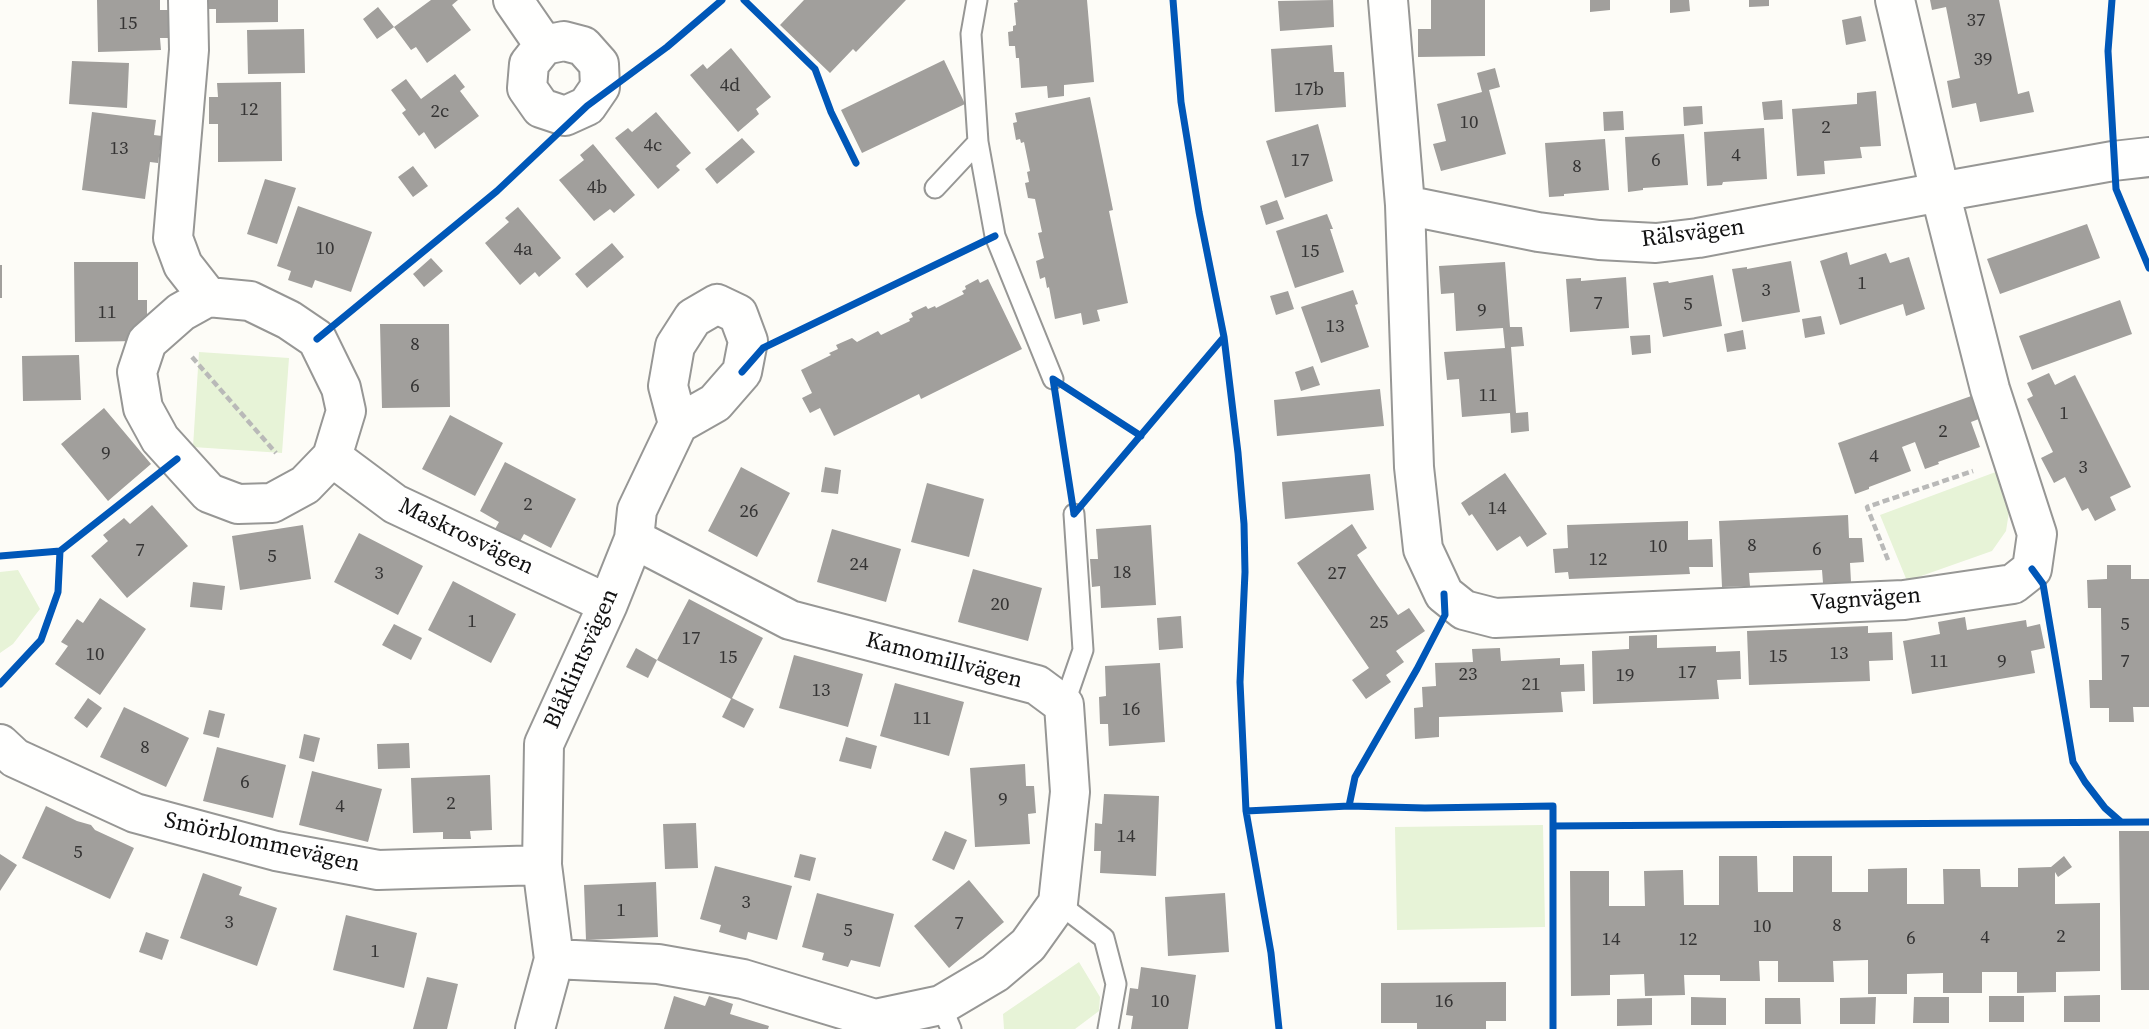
<!DOCTYPE html>
<html>
<head>
<meta charset="utf-8">
<style>
	body { margin:0 }
	canvas { display:block; background:#fdfcf7 }
</style>
</head>
<body>
<canvas width="2149" height="1029"></canvas>
<script>
const ctx = document.querySelector('canvas').getContext('2d');
ctx.lineJoin = 'round';
function fillPath(path, color) { ctx.fillStyle = color; ctx.fill(path, 'evenodd'); }
const shape = rows => new Path2D(rows.map(r => 'M' + r).join(''));
function trace(path, color, width, dash) { ctx.strokeStyle = color; ctx.lineWidth = width; ctx.lineCap = dash ? 'butt' : 'round'; ctx.setLineDash(dash || []); ctx.stroke(path); }
function drawText(font, color, halo, rows, align = 'center') {
  ctx.font = font + ' "Source Serif 4",serif'; ctx.lineWidth = 7; ctx.setLineDash([]); ctx.textBaseline = 'middle'; ctx.strokeStyle = halo; ctx.fillStyle = color; for (const [text, x, y, turn = 0] of rows) {
    ctx.save(); ctx.translate(x, y); ctx.rotate((+turn || 0) * Math.PI / 180); ctx.textAlign = isNaN(turn) ? turn : align; if (halo) ctx.strokeText(text, 0, 0); ctx.fillText(text, 0, 0); ctx.restore();
  }
}
fillPath(shape([
	[199,352,289,358,282,453,193,447],
	[2001,470,2009,512,2006,531,1992,551,1907,581,1880,515],
	[18,570,40,609,13,644,0,653,0,572],
	[1543,825,1545,927,1397,930,1395,827],
	[1079,962,1100,997,1099,1011,1075,1029,1004,1029,1003,1014]
]), '#e7f3d7');
fillPath(shape([
	[97,0,160,0,160,10,169,10,169,38,160,38,161,50,98,52],
	[206,0,278,0,278,22,216,23,216,9,206,9],
	[431,0,458,0,452,5,471,30,427,63,416,47,411,50,394,27],
	[804,0,906,0,856,52,853,49,830,73,780,25],
	[1017,0,1087,0,1094,82,1064,85,1064,96,1048,98,1047,86,1021,88,1019,58,1016,58,1015,46,1009,46,1008,32,1013,31,1013,26,1016,25,1014,3,1018,2],
	[1333,0,1334,27,1280,31,1278,1],
	[1431,0,1485,0,1485,56,1418,57,1418,29,1431,29],
	[1590,0,1610,0,1610,10,1590,12],
	[1670,0,1689,0,1690,11,1670,13],
	[1749,0,1769,0,1769,6,1749,7],
	[1930,0,1999,0,2018,94,2029,91,2034,112,1980,122,1976,103,1952,108,1947,81,1960,78,1946,7,1932,10],
	[378,7,394,27,377,39,363,19],
	[1861,16,1866,41,1846,45,1842,20],
	[304,29,305,73,248,74,247,30],
	[1332,45,1334,72,1344,72,1346,107,1275,112,1271,49],
	[731,48,771,97,756,109,759,114,738,132,690,75,703,64,707,69],
	[944,60,965,104,862,153,841,110],
	[72,61,129,63,127,108,69,104],
	[1495,68,1500,87,1489,90,1506,154,1441,171,1433,144,1446,141,1437,104,1482,92,1477,73],
	[455,74,465,87,460,91,479,116,435,149,424,132,419,136,402,113,406,110,391,90,406,79,421,99],
	[281,82,282,161,218,162,218,124,209,124,209,97,218,97,217,83],
	[1876,91,1881,146,1860,147,1862,158,1824,161,1825,174,1797,176,1792,109,1857,104,1857,93],
	[1090,97,1113,210,1109,211,1128,303,1097,310,1100,321,1083,325,1081,313,1055,319,1049,287,1047,288,1045,277,1040,279,1036,261,1044,258,1038,233,1042,232,1035,199,1028,198,1025,183,1029,182,1027,172,1030,171,1024,142,1021,143,1020,139,1016,140,1013,123,1017,122,1015,113],
	[1782,100,1783,119,1764,120,1762,102],
	[1702,106,1703,124,1684,126,1683,107],
	[1623,111,1624,130,1604,131,1603,112],
	[92,112,156,120,154,135,162,136,158,163,150,162,145,199,82,190],
	[656,112,691,153,676,166,680,170,658,189,615,138,628,128,632,132],
	[1318,124,1333,181,1285,198,1266,141],
	[1764,128,1767,179,1723,182,1722,185,1707,186,1704,132],
	[1684,134,1688,185,1643,188,1643,190,1628,192,1625,137],
	[742,138,755,152,717,184,705,169],
	[1605,139,1609,190,1564,194,1564,196,1549,197,1545,143],
	[593,144,635,195,614,213,610,209,594,221,559,180,584,160,580,155],
	[413,166,428,186,413,197,398,177],
	[265,179,296,188,277,244,247,234],
	[1277,200,1284,219,1266,225,1260,206],
	[298,206,372,232,351,292,315,280,312,288,288,280,291,271,277,266],
	[518,207,561,258,539,277,535,272,520,285,485,243,509,222,505,218],
	[1327,214,1333,229,1330,229,1344,272,1295,288,1276,231],
	[2087,224,2100,258,2000,294,1987,259],
	[612,243,624,257,587,288,575,274],
	[1847,252,1850,265,1886,253,1890,263,1909,257,1925,309,1906,316,1903,304,1840,325,1820,261],
	[431,258,443,271,424,287,413,274],
	[1791,261,1800,312,1742,322,1732,269,1747,267,1747,269],
	[74,262,138,262,138,300,147,300,147,327,139,341,75,342],
	[1505,262,1510,327,1522,327,1524,346,1511,347,1516,413,1528,412,1529,431,1511,433,1510,413,1462,417,1459,379,1447,380,1444,352,1505,348,1503,328,1456,331,1454,293,1441,294,1439,266],
	[0,265,2,265,2,298,0,298],
	[1713,275,1722,326,1663,337,1653,283,1668,281,1669,283],
	[1626,277,1629,328,1570,332,1566,279,1581,278,1581,281],
	[978,279,980,283,988,279,1022,349,921,399,919,394,834,436,820,408,810,413,802,398,812,393,801,370,831,355,829,353,838,349,836,345,852,338,857,342,878,331,881,335,910,321,909,319,913,317,911,313,926,306,928,309,935,306,936,308,964,294,962,291,966,289,965,286],
	[1353,290,1358,304,1355,305,1369,347,1321,363,1301,307],
	[1288,291,1294,309,1276,315,1270,296],
	[2120,300,2132,334,2032,370,2019,336],
	[1821,316,1825,334,1805,338,1802,319],
	[380,324,449,324,450,407,382,408],
	[1743,330,1746,349,1727,352,1724,334],
	[1650,335,1651,353,1632,355,1630,336],
	[79,355,81,400,23,401,22,356],
	[1313,366,1320,385,1301,391,1295,372],
	[2049,373,2055,385,2075,375,2131,487,2110,497,2116,510,2095,521,2088,508,2082,511,2065,477,2054,483,2041,458,2053,452,2027,399,2033,396,2027,383],
	[1380,389,1384,426,1277,436,1274,400],
	[1977,394,1984,417,1971,422,1980,447,1938,462,1939,464,1925,469,1915,442,1902,447,1911,471,1869,487,1869,489,1855,494,1838,443],
	[104,408,151,464,108,501,61,444],
	[450,415,503,443,475,496,422,469],
	[505,462,576,499,551,548,524,534,520,541,495,529,499,522,480,511],
	[741,467,790,493,757,557,708,531],
	[825,467,841,470,838,494,821,492],
	[1505,473,1547,534,1527,547,1520,536,1497,551,1472,514,1469,516,1461,503],
	[1370,474,1374,510,1285,519,1282,482],
	[927,483,984,499,969,557,911,542],
	[152,505,188,546,127,598,91,556,108,541,103,535,124,518,130,524],
	[1848,515,1849,538,1862,538,1864,562,1850,563,1851,582,1823,583,1822,570,1749,573,1750,586,1722,587,1719,521],
	[1688,521,1688,540,1712,539,1713,567,1689,567,1690,574,1569,579,1568,572,1555,573,1553,549,1568,548,1567,525],
	[1352,524,1367,548,1357,555,1377,585,1398,615,1409,608,1425,631,1396,651,1404,662,1386,675,1391,682,1366,699,1352,680,1369,668,1297,563],
	[303,525,311,579,240,590,232,536],
	[1151,525,1156,605,1101,608,1100,586,1092,587,1090,559,1098,559,1096,529],
	[832,529,901,549,886,602,817,582],
	[359,533,423,566,398,615,334,582],
	[2107,565,2131,565,2131,579,2149,579,2149,707,2133,707,2134,722,2109,722,2109,708,2090,708,2089,680,2102,680,2101,608,2088,608,2087,580,2107,579],
	[973,569,1042,588,1028,641,958,622],
	[453,581,516,614,491,663,428,630],
	[193,582,225,586,222,610,190,607],
	[100,598,146,629,100,695,55,664,68,646,61,642,77,619,83,623],
	[689,599,763,638,732,698,754,709,744,728,722,717,731,699,657,660],
	[1181,616,1183,648,1159,650,1157,618],
	[1965,617,1967,630,2026,620,2027,627,2040,624,2045,648,2031,651,2035,673,1912,694,1903,641,1940,634,1938,622],
	[394,624,422,638,411,660,382,645],
	[1868,626,1868,633,1892,632,1893,660,1869,661,1870,681,1749,685,1747,631],
	[1657,635,1657,648,1716,646,1716,652,1740,651,1741,679,1717,680,1719,699,1593,704,1592,651,1629,649,1629,636],
	[636,648,657,660,648,678,626,667],
	[1500,648,1501,661,1560,658,1560,665,1584,664,1585,691,1561,692,1563,712,1439,717,1439,737,1415,739,1414,708,1423,707,1422,687,1436,686,1435,663,1473,662,1472,649],
	[794,655,863,674,848,727,779,708],
	[1160,663,1165,742,1109,746,1108,724,1100,724,1099,697,1106,696,1105,666],
	[895,683,964,702,949,756,880,736],
	[88,698,102,708,87,728,74,718],
	[124,707,189,738,166,787,100,757],
	[209,710,225,714,219,738,203,734],
	[304,734,320,738,314,762,299,758],
	[846,737,877,746,871,769,839,761],
	[409,743,410,768,378,769,377,744],
	[217,747,286,765,273,818,203,801],
	[1025,764,1026,786,1034,786,1036,813,1028,814,1030,844,975,847,970,768],
	[312,771,382,789,368,842,299,825],
	[490,775,492,830,470,831,471,839,443,839,443,832,413,833,411,778],
	[1104,794,1159,796,1156,876,1100,873,1101,851,1094,851,1095,823,1102,824],
	[46,806,77,821,91,825,95,830,134,848,110,899,22,858],
	[696,823,698,868,665,869,663,824],
	[945,831,967,840,954,870,932,860],
	[2119,831,2149,831,2149,990,2121,990],
	[0,854,17,865,0,891],
	[800,854,816,858,810,881,794,877],
	[1719,856,1757,856,1758,892,1793,892,1793,856,1832,856,1832,892,1868,892,1868,869,1907,868,1907,904,1944,904,1943,869,1980,869,1981,887,2018,887,2018,868,2051,867,2064,856,2072,867,2058,877,2055,872,2055,904,2100,903,2100,971,2056,972,2056,992,2017,993,2017,972,1982,972,1982,993,1943,993,1943,973,1907,974,1907,994,1868,994,1868,960,1833,961,1834,982,1778,982,1778,961,1759,961,1760,981,1720,981,1720,975,1684,975,1685,995,1645,996,1644,974,1610,975,1610,995,1571,996,1570,871,1609,871,1609,906,1645,906,1644,871,1683,870,1684,905,1719,905],
	[715,866,792,886,777,940,748,932,746,940,719,932,721,925,700,919],
	[203,873,242,887,239,895,277,908,257,966,180,938],
	[969,880,1004,922,949,968,914,926],
	[656,882,658,937,586,940,584,885],
	[817,893,894,914,880,967,851,960,848,967,822,960,824,953,802,947],
	[1225,893,1229,952,1168,956,1165,897],
	[346,915,417,933,404,988,333,970],
	[146,932,169,940,162,960,139,952],
	[1141,967,1196,975,1188,1029,1131,1029,1133,1016,1126,1015,1130,988,1138,989],
	[427,977,458,984,447,1029,413,1029],
	[1506,982,1506,1021,1486,1021,1486,1029,1417,1029,1417,1023,1381,1023,1381,983],
	[2100,995,2100,1022,2064,1022,2064,996],
	[674,996,705,1006,709,996,733,1004,730,1014,769,1026,768,1029,664,1029],
	[1989,996,2024,996,2024,1022,1989,1022],
	[1691,997,1726,998,1726,1025,1691,1025],
	[1876,997,1875,1024,1840,1024,1840,998],
	[1914,997,1949,997,1949,1023,1913,1023],
	[1652,998,1652,1025,1617,1026,1617,999],
	[1765,998,1800,998,1801,1024,1765,1024]
]), '#a19f9c');
const lane = shape([
	[977,0,971,34,978,142,995,236,1053,379],
	[935,188,978,142],
	[1064,705,1083,650,1074,514],
	[1058,903,1104,938,1116,984,1108,1029],
	[941,1005,951,1029]
]);
const street = shape([
	[188,0,189,50,173,238,183,265,208,297],
	[513,0,544,45,529,64,527,88,541,108,565,116,587,106,600,87,599,64,583,46,564,41,544,45],
	[1388,0,1405,205],
	[1895,0,1940,192,1990,389,2037,534,2032,569,2013,584,1904,600,1495,618,1464,610,1444,594,1423,549,1414,467,1405,205,1538,232,1599,240,1656,243,1698,238,1940,192,2113,161,2149,157],
	[208,297,250,301,289,320,317,339,341,388,346,411,332,457,305,485,272,503,238,504,209,493,160,439,143,408,137,372,147,342,181,312,208,297],
	[332,457,395,504,608,604],
	[0,744,15,758,135,813,276,851,378,870,542,865],
	[554,959,658,964,743,979,875,1019,941,1005,995,973,1028,945,1058,903,1070,792,1064,705,1037,685,790,620,634,539],
	[535,1029,554,959,542,865,544,744,608,604,634,539,637,510,678,424,715,403,742,372,748,341,738,314,717,304,693,318,675,346,668,386,678,424]
]);
trace(lane, '#979795', 23);
trace(street, '#979795', 42);
trace(shape([
	[192,357,276,453],
	[1888,560,1867,507,1973,471]
]), '#b9b9b8', 4.5, [7, 3.5]);
trace(lane, '#fffffe', 19);
trace(street, '#fffffe', 38);
trace(shape([
	[744,0,815,69,831,112,856,163],
	[2112,0,2108,51,2116,189,2149,268],
	[1224,337,1238,453,1244,524,1245,572,1240,682,1246,811,1271,953,1279,1029],
	[317,339,497,191,587,106,667,47,722,0],
	[742,372,763,348,995,236],
	[1074,514,1224,337,1199,212,1181,102,1173,0],
	[1074,514,1053,379,1141,436],
	[0,556,60,551,177,459],
	[2032,569,2043,584,2073,762,2085,782,2105,808,2121,822],
	[0,684,41,640,58,592,60,551],
	[1349,806,1355,777,1417,669,1445,615,1444,594],
	[1246,811,1349,806,1425,808,1553,806,1553,1029],
	[1553,826,2149,822]
]), '#0057b8', 7);
drawText('19px', '#353434', null, [
	["37",1976,21],
	["15",128,24],
	["39",1983,60],
	["4d",730,86],
	["17b",1309,90],
	["12",249,110],
	["2c",440,112],
	["10",1469,123],
	["2",1826,128],
	["4c",653,146],
	["13",119,149],
	["4",1736,156],
	["17",1300,161],
	["6",1656,161],
	["8",1577,167],
	["4b",597,188],
	["10",325,249],
	["4a",523,250],
	["15",1310,252],
	["1",1862,284],
	["3",1766,291],
	["7",1598,304],
	["5",1688,305],
	["9",1482,311],
	["11",107,313],
	["13",1335,327],
	["8",415,345],
	["6",415,387],
	["11",1488,396],
	["1",2064,414],
	["2",1943,432],
	["9",106,454],
	["4",1874,457],
	["3",2083,468],
	["2",528,505],
	["14",1497,509],
	["26",749,512],
	["8",1752,546],
	["10",1658,547],
	["6",1817,550],
	["7",140,551],
	["5",272,557],
	["12",1598,560],
	["24",859,565],
	["18",1122,573],
	["3",379,574],
	["27",1337,574],
	["20",1000,605],
	["1",472,622],
	["25",1379,623],
	["5",2125,625],
	["17",691,639],
	["13",1839,654],
	["10",95,655],
	["15",1778,657],
	["15",728,658],
	["11",1939,662],
	["9",2002,662],
	["7",2125,662],
	["17",1687,673],
	["23",1468,675],
	["19",1625,676],
	["21",1531,685],
	["13",821,691],
	["16",1131,710],
	["11",922,719],
	["8",145,748],
	["6",245,783],
	["9",1003,800],
	["2",451,804],
	["4",340,807],
	["14",1126,837],
	["5",78,853],
	["3",746,903],
	["1",621,911],
	["3",229,923],
	["7",959,924],
	["8",1837,926],
	["10",1762,927],
	["5",848,931],
	["2",2061,937],
	["4",1985,938],
	["6",1911,939],
	["14",1611,940],
	["12",1688,940],
	["1",375,952],
	["10",1160,1002],
	["16",1444,1002]
]);
drawText('23px', '#111', '#fff', [
	["Rälsvägen",1693,234,-7],
	["Maskrosvägen",466,537,26],
	["Vagnvägen",1866,600,-4],
	["Blåklintsvägen",582,659,-66],
	["Kamomillvägen",944,661,15],
	["Smörblommevägen",262,843,13]
]);
</script>
</body>
</html>
